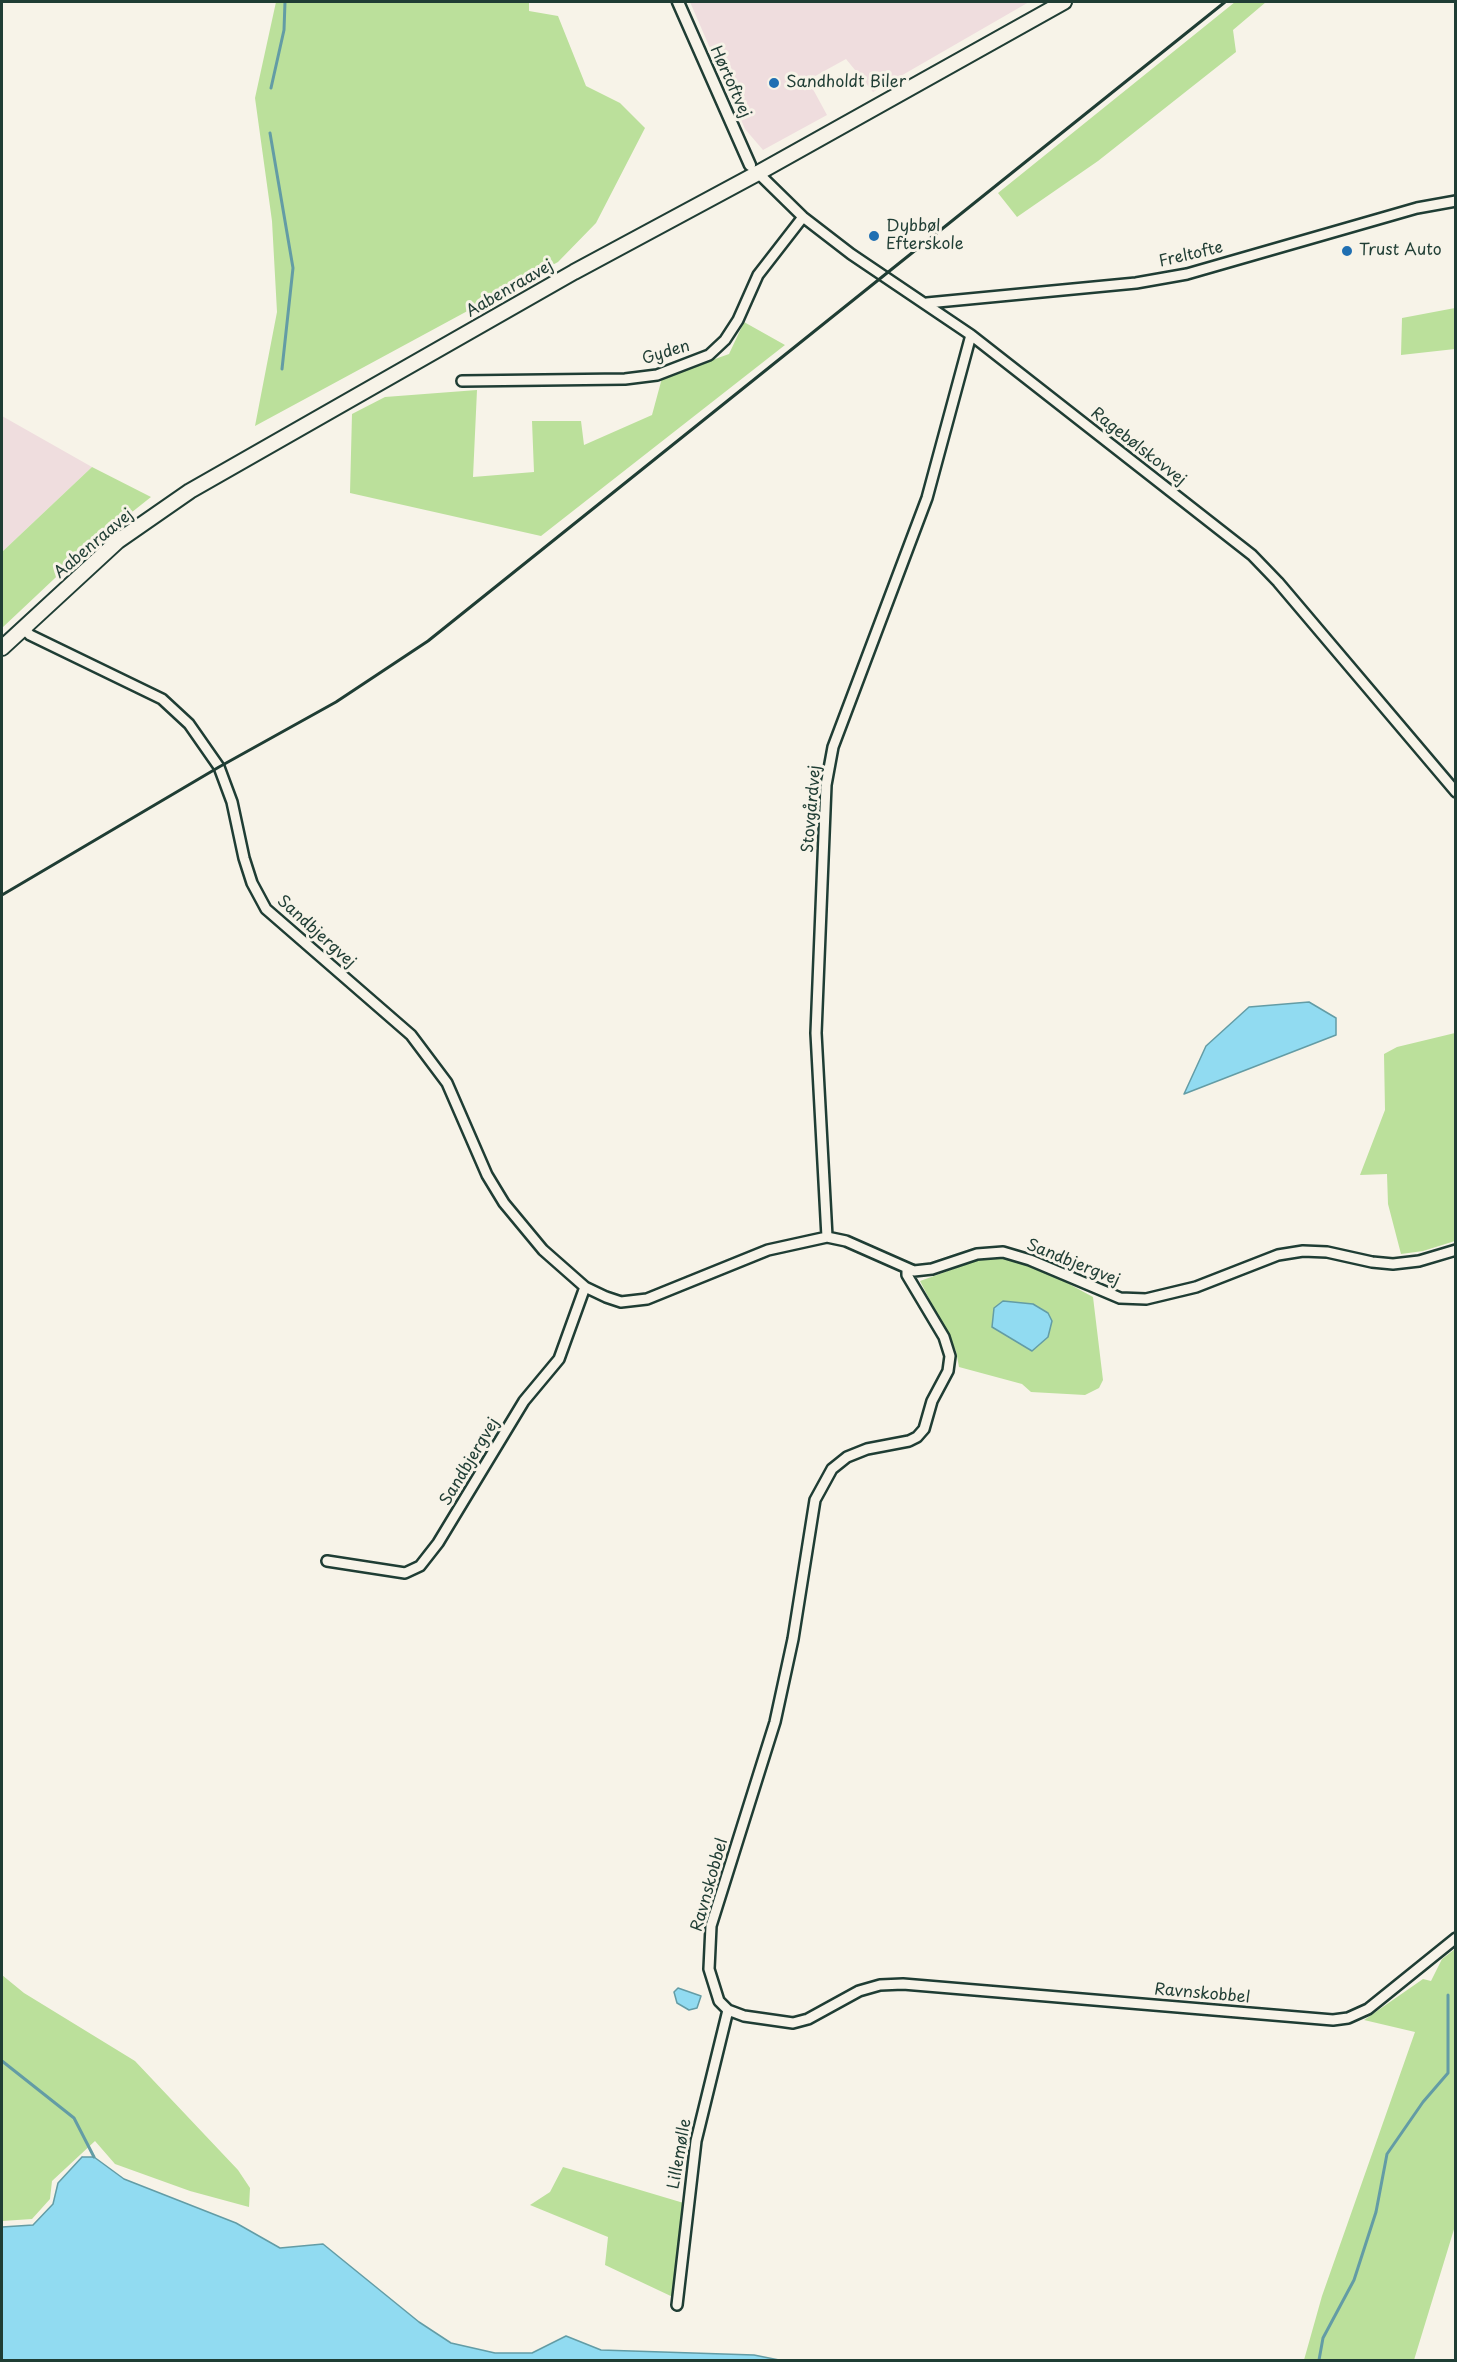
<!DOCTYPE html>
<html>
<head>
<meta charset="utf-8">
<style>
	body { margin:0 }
	#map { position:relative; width:1457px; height:2362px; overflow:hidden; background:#f7f3e8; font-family:"Playpen Sans",sans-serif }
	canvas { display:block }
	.frame { position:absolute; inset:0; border:3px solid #1f3d34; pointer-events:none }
</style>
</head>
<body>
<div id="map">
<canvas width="1457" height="2362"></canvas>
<div class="frame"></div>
</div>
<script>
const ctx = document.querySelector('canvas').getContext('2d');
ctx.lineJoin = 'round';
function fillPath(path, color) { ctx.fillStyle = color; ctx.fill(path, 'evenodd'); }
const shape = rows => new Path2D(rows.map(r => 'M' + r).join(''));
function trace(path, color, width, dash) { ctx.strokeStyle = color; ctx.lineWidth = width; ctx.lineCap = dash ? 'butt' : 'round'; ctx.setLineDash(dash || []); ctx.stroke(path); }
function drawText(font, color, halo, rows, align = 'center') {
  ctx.font = font + ' "Playpen Sans",sans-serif'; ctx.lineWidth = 6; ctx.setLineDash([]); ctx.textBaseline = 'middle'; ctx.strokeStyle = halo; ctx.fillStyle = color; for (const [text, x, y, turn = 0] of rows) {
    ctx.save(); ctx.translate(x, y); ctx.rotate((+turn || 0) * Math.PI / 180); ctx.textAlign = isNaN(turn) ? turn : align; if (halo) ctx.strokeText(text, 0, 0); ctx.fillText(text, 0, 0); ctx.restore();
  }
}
fillPath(shape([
	[690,2,1029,2,873,92,846,59,808,80,827,115,763,150,745,129],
	[2,416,92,467,2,552]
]), '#efddde');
fillPath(shape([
	[276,2,529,2,529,11,558,16,586,86,620,103,645,128,596,223,558,262,255,426,277,312,272,221,255,98],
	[1235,2,1266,2,1233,30,1236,52,1098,161,1017,217,998,193],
	[1455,308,1455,349,1401,355,1402,318],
	[744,322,785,345,541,536,350,493,352,414,385,397,477,390,473,477,534,472,532,421,581,421,584,445,652,415,662,378,729,354],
	[92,467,151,497,88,547,2,628,2,552],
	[1455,1033,1455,1241,1423,1251,1401,1254,1388,1204,1387,1174,1360,1175,1385,1110,1384,1054,1397,1047],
	[987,1257,1015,1260,1047,1272,1093,1297,1103,1380,1099,1388,1085,1395,1031,1392,1022,1384,959,1367,956,1351,920,1281],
	[1455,1949,1455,2226,1414,2360,1304,2360,1322,2296,1415,2032,1364,2020,1423,1979,1431,1981,1442,1959],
	[2,1975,24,1993,135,2061,238,2170,250,2188,249,2207,190,2191,115,2164,95,2141,52,2181,50,2199,32,2219,2,2221],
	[563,2167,687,2204,675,2298,605,2265,608,2237,530,2205,550,2192]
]), '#bbe09b');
const water = shape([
	[1309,1002,1336,1018,1336,1035,1184,1094,1206,1046,1249,1007,1309,1002],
	[1003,1301,1033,1304,1048,1313,1052,1321,1048,1337,1032,1351,992,1327,994,1308,1003,1301],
	[678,1988,701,1996,697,2008,689,2010,677,2003,674,1992,678,1988],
	[82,2157,94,2157,124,2179,236,2223,280,2248,323,2244,419,2322,451,2343,495,2353,532,2353,566,2336,601,2350,754,2355,779,2360,2,2360,2,2227,33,2225,53,2204,58,2183,82,2157]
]);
fillPath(water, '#91dbf1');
trace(water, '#639ca5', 1.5);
trace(shape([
	[271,88,284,30,285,2],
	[270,133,293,268,282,369],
	[2,2061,74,2118,94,2157],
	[1319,2360,1323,2338,1354,2280,1376,2212,1387,2154,1423,2102,1448,2073,1448,1995]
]), '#639ca5', 3);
const minor = shape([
	[756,171,803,217,851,254,971,335,1252,555,1278,582,1456,792],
	[927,303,1136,283,1187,274,1417,208,1456,201],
	[462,381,625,379,657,375,709,355,725,340,738,320,758,275,803,217],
	[23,628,30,635,162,699,189,724,219,767,232,802,244,858,252,883,266,909,411,1035,447,1083,487,1175,504,1203,543,1250,585,1287,606,1297,621,1302,647,1299,768,1250,827,1237,846,1241,914,1271,932,1269,977,1254,1003,1252,1030,1260,1120,1298,1146,1299,1196,1287,1278,1255,1303,1251,1327,1252,1372,1262,1393,1264,1419,1261,1456,1250],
	[827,1237,816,1033,826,785,833,747,927,498,971,335],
	[907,1270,907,1275,944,1337,950,1356,948,1371,932,1401,924,1429,917,1437,909,1441,867,1449,847,1457,832,1469,815,1500,793,1639,775,1722,711,1926,709,1969,719,2001,728,2010,744,2016,793,2023,808,2019,859,1991,880,1985,903,1984,1333,2020,1348,2018,1368,2009,1456,1938],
	[327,1561,405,1573,420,1566,438,1543,524,1401,559,1359,585,1287],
	[677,2305,696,2141,728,2010]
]);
const tertiary = shape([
	[678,2,750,165]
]);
const primary = shape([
	[2,648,118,541,190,491,574,272,758,173,1064,2]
]);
trace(minor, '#1f3d34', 14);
trace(tertiary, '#1f3d34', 15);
trace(primary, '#1f3d34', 18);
trace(minor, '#f7f3e8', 9);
trace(tertiary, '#f7f3e8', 10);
trace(primary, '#f7f3e8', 14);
trace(shape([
	[2,895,219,767,336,702,428,641,1225,2]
]), '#1f3d34', 3);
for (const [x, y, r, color] of [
	[774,83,6,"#1f6fb2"],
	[874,236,6,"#1f6fb2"],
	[1347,251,6,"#1f6fb2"]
]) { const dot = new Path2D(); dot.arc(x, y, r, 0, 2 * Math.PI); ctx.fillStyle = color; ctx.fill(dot); trace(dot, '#f7f3e8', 2); }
drawText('16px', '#1f3d34', '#f7f3e8', [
	["Hørtoftvej",730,82,66],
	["Freltofte",1191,255,-13],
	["Aabenraavej",510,289,-30],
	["Gyden",666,353,-17],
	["Ragebølskovvej",1138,447,38],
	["Aabenraavej",94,544,-40],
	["Stovgårdvej",812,809,-85],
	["Sandbjergvej",316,932,42],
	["Sandbjergvej",1073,1263,22],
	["Sandbjergvej",470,1462,-59],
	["Ravnskobbel",710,1885,-74],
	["Ravnskobbel",1202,1994,5],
	["Lillemølle",680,2154,-80]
]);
drawText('16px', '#1f3d34', '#f7f3e8', [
	["Sandholdt Biler",786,83],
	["Dybbøl",886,227],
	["Efterskole",886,245],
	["Trust Auto",1359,251]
], 'left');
</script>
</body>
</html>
